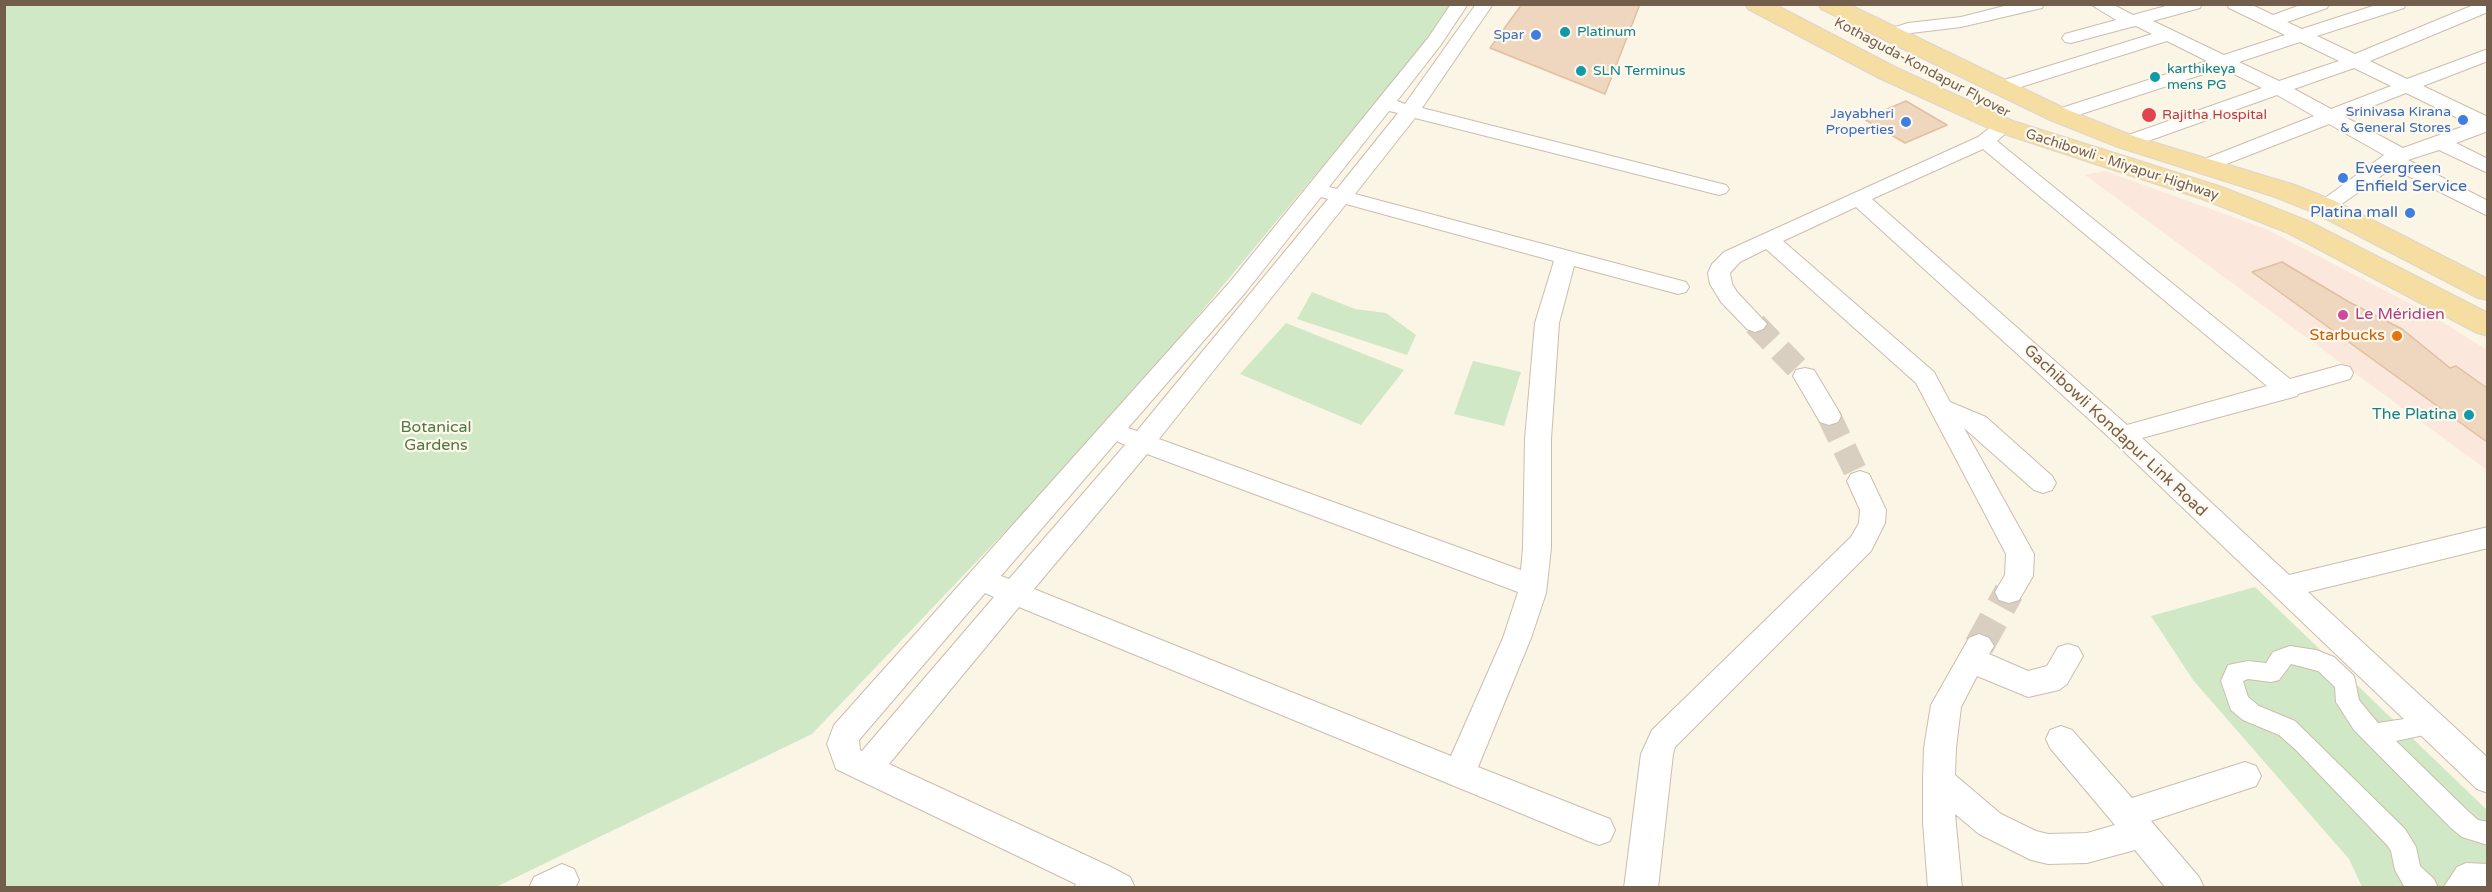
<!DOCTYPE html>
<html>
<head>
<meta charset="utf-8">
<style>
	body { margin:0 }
	#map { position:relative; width:2492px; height:892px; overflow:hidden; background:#fbf5e6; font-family:"Varela Round",sans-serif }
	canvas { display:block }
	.frame { position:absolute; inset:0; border:6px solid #735e4c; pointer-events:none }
</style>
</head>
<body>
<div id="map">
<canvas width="2492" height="892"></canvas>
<div class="frame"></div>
</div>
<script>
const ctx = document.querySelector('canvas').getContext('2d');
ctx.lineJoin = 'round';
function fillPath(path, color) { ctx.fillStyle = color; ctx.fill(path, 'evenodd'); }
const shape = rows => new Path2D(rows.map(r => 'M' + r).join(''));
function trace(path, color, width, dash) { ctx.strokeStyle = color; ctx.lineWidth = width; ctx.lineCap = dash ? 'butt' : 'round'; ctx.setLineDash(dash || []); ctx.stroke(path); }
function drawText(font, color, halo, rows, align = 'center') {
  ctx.font = font + ' "Varela Round",sans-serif'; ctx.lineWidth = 4.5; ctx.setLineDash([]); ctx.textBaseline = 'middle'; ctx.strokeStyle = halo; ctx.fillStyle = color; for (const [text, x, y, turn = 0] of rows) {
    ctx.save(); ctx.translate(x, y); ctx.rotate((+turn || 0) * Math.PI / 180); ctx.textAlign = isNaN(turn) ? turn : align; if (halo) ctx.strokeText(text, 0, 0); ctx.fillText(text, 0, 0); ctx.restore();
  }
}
fillPath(shape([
	[2105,171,2266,229,2428,313,2487,350,2487,470,2085,175]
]), '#fbe7db');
fillPath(shape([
	[5,5,1451,5,1429,38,1106,426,812,734,496,887,5,888],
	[1312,292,1355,309,1386,313,1416,335,1407,355,1297,319],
	[1286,323,1404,370,1361,425,1240,374],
	[1473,361,1521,372,1504,426,1454,414],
	[2255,587,2487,810,2487,887,2362,887,2349,859,2193,680,2151,616]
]), '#d0e8c5');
const building = shape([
	[1522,4,1640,4,1605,94,1490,48,1522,4],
	[1906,101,1947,125,1905,143,1864,119,1906,101],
	[2282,262,2349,302,2402,329,2450,368,2456,366,2487,388,2487,442,2252,272,2282,262]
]);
fillPath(building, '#efd6bf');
trace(building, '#e1bfa1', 1.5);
trace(shape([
	[1755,324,1805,376],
	[1829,416,1860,481]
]), '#d9cfc0', 24, [24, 12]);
trace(shape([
	[1979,646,2009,592]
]), '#d9cfc0', 30, [30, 15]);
const pedestrian = shape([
	[2290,646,2316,650,2334,657,2354,676,2359,700,2378,723,2430,715,2438,718,2442,725,2438,732,2396,741,2469,812,2478,820,2488,822,2488,845,2462,837,2451,828,2354,730,2336,702,2335,687,2318,671,2291,664,2279,680,2271,682,2248,679,2243,681,2248,697,2259,706,2295,721,2405,829,2416,847,2420,866,2434,879,2438,888,2405,888,2395,870,2391,851,2387,845,2296,750,2279,735,2243,720,2231,710,2221,681,2228,665,2248,661,2266,663,2273,652,2290,646],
	[2466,863,2488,864,2488,888,2443,888,2457,867,2466,863]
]);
const minor = shape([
	[1451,4,1468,4,1440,46,1397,101,1405,104,1476,4,1493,4,1422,108,1726,185,1729,189,1726,193,1719,195,1415,118,1355,194,1686,282,1689,287,1686,292,1678,294,1574,266,1559,323,1551,439,1551,548,1546,593,1531,638,1478,767,1610,819,1615,830,1610,841,1599,845,1588,841,1019,607,889,764,1109,866,1130,877,1135,888,1074,888,1076,884,836,769,827,744,834,725,1229,283,1428,38,1451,4],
	[1389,111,1398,113,1337,189,1329,187,1389,111],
	[1321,197,1328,199,1137,431,1128,428,1245,293,1321,197],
	[1346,204,1554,261,1535,323,1525,439,1523,548,1521,570,1159,439,1346,204],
	[1117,441,1125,445,1009,579,1001,576,1117,441],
	[1147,454,1518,592,1503,638,1451,756,1034,589,1147,454],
	[985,593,994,597,862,751,860,750,859,740,985,593],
	[2012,4,2044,4,2042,8,1961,27,1911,33,1889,40,1883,39,1880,35,1883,31,1908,23,1961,17,2012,4],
	[2090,4,2112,4,2133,15,2173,4,2202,4,2200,8,2153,21,2224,55,2285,35,2229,8,2227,4,2250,4,2273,15,2303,4,2329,4,2327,8,2287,22,2302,29,2379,4,2406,4,2404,8,2317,36,2355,54,2476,4,2488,4,2488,12,2370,61,2407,79,2488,49,2488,61,2423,86,2488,117,2488,131,2456,143,2488,159,2488,173,2439,150,2408,160,2488,201,2488,216,2392,168,2332,211,2325,213,2318,211,2314,207,2318,203,2384,155,2329,124,2211,170,2197,170,2194,166,2197,162,2314,116,2277,95,2134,146,2120,146,2117,142,2120,138,2262,88,2222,68,2066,119,2059,121,2052,119,2049,115,2052,111,2207,61,2167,41,2005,92,1991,92,1989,88,1991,84,2152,34,2136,26,2131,27,2071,43,2065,42,2062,38,2065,34,2116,20,2090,4],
	[2300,42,2339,61,2279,81,2239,62,2300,42],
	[2354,68,2391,86,2331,109,2294,89,2354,68],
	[2406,93,2470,124,2403,148,2345,117,2406,93],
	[2004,120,2011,122,2014,126,1997,141,2290,379,2341,365,2350,367,2353,373,2350,379,2298,394,2297,396,2142,438,2289,575,2488,527,2488,548,2308,592,2488,758,2488,793,2477,789,2113,441,1856,207,1783,241,1934,372,1950,402,1986,417,2052,476,2056,483,2052,490,2043,493,2034,490,1964,428,2034,554,2033,576,2019,600,2009,603,1999,600,1995,592,2005,575,2006,554,1916,383,1766,249,1740,262,1730,273,1732,284,1737,292,1767,324,1763,329,1755,332,1747,329,1721,302,1710,284,1708,273,1712,264,1724,252,1978,137,1997,122,2004,120],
	[1983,149,2267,386,2127,425,1872,199,1983,149],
	[1805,368,1814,370,1838,410,1841,416,1838,422,1829,425,1820,422,1793,376,1796,370,1805,368],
	[1860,471,1869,474,1886,510,1885,523,1871,551,1675,747,1673,754,1658,888,1624,888,1641,754,1652,730,1851,537,1859,523,1860,510,1847,481,1851,474,1860,471],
	[1979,634,1989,638,1994,646,1989,654,2028,671,2047,666,2058,647,2068,644,2078,647,2083,656,2067,684,2059,690,2028,697,1977,676,1961,707,1956,748,1955,775,2001,814,2036,831,2048,834,2087,833,2115,825,2050,748,2046,739,2050,730,2061,726,2072,730,2132,798,2245,762,2256,766,2261,776,2256,786,2151,821,2199,877,2204,888,2166,888,2135,850,2087,863,2048,864,2031,860,1979,834,1955,814,1962,888,1928,888,1923,822,1923,781,1924,748,1931,705,1969,638,1979,634],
	[562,864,574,869,579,880,575,888,529,888,534,877,562,864]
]);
const primary = shape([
	[1745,4,1774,4,1897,68,2013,121,2222,187,2308,221,2488,313,2488,336,2477,333,2288,233,2202,199,1995,131,1879,78,1748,9,1745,4],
	[1818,4,1848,4,2068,110,2136,137,2295,185,2335,201,2488,279,2488,300,2478,298,2315,213,2275,197,2118,147,2050,120,1821,9,1818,4]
]);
trace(pedestrian, '#ccbdad', 2);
trace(minor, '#ccbdad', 2);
trace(primary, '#dbd5d0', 2);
fillPath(pedestrian, '#fff');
fillPath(minor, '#fff');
fillPath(primary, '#f6dea2');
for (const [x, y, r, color] of [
	[1565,32,6,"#0f9aa8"],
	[1536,35,6,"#3f7fe0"],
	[1581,71,6,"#0f9aa8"],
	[2155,77,6,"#0f9aa8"],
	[2149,115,8,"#e0444e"],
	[2463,120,6,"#3f7fe0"],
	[1906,122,6,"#3f7fe0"],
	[2343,178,6,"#3f7fe0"],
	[2410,213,6,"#3f7fe0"],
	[2343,315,6,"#d1479c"],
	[2397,336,6,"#e8710a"],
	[2469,415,6,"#0f9aa8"]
]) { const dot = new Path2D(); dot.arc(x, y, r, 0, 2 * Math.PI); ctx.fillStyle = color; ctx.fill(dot); trace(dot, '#fef9ec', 2); }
drawText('14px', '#0d838f', '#fef9ec', [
	["Platinum",1577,32],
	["karthikeya",2167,69],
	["mens PG",2167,85],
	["SLN Terminus",1593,71]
], 'left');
drawText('14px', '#366cbe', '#fef9ec', [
	["Spar",1524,35],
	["Srinivasa Kirana",2451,112],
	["& General Stores",2451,128],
	["Jayabheri",1894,114],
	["Properties",1894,130]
], 'right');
drawText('14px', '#735e4c', '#fef9ec', [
	["Kothaguda-Kondapur Flyover",1922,68,28],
	["Gachibowli - Miyapur Highway",2122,165,18]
]);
drawText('14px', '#be3a42', '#fef9ec', [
	["Rajitha Hospital",2162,115]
], 'left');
drawText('16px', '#366cbe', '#fef9ec', [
	["Eveergreen",2355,169],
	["Enfield Service",2355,187],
	["Platina mall",2398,213,"right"]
], 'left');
drawText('16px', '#b23c85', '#fef9ec', [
	["Le Méridien",2355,315]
], 'left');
drawText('16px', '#c56008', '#fef9ec', [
	["Starbucks",2385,336]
], 'right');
drawText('16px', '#0d838f', '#fef9ec', [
	["The Platina",2457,415]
], 'right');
drawText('16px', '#4f7844', '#fef9ec', [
	["Botanical",436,428],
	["Gardens",436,446]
]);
drawText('16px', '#735e4c', '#fef9ec', [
	["Gachibowli Kondapur Link Road",2115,431,43]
]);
</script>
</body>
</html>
